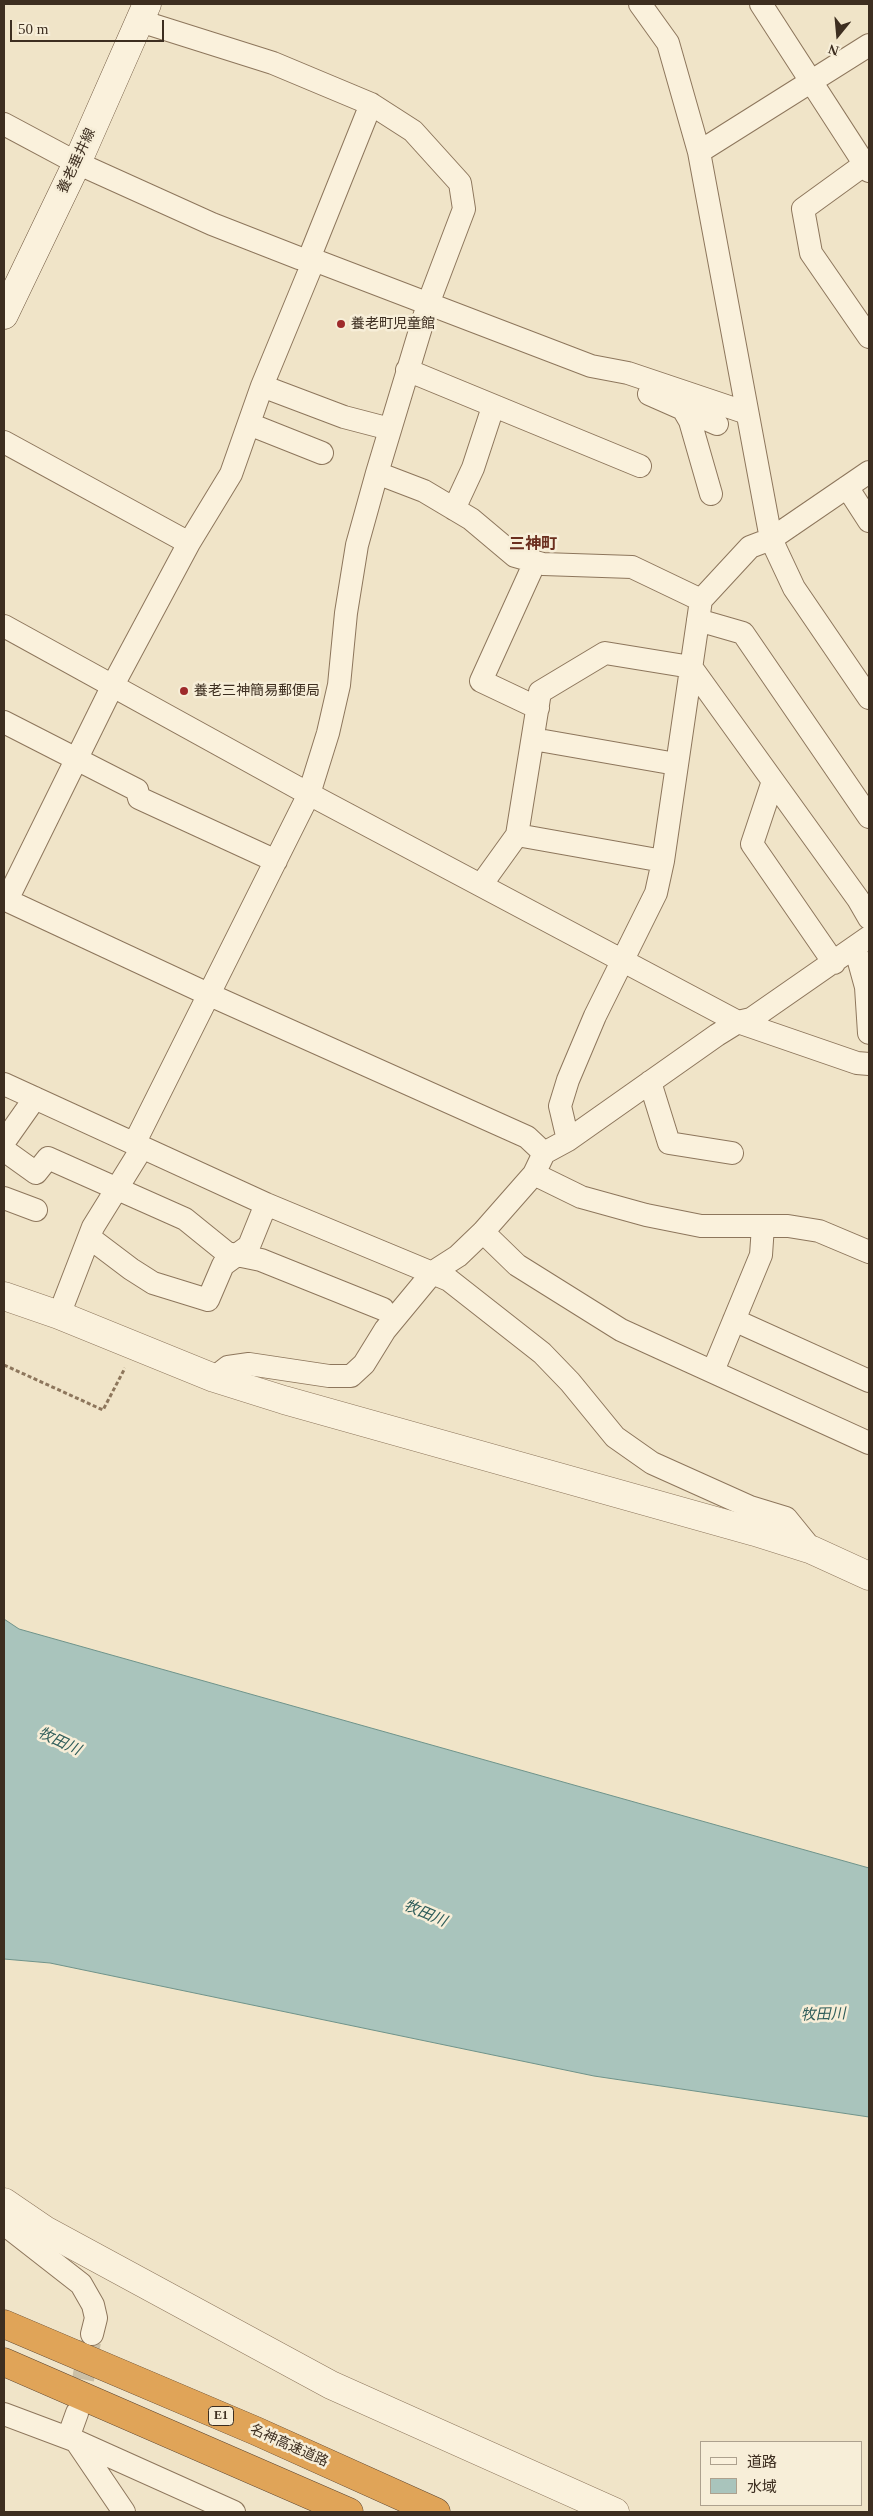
<!DOCTYPE html>
<html>
<head>
<meta charset="utf-8">
<style>
	body { margin:0 }
	#map { position:relative; width:873px; height:2516px; overflow:hidden; background:#f0e4c8; font-family:"Times New Roman","Noto Sans JP",serif }
	canvas { display:block }
	.frame { position:absolute; inset:0; border:5px solid #3d2e20; pointer-events:none }
	.legend { position:absolute; left:700px; top:2441px; width:162px; height:65px; box-sizing:border-box; background:#f7eed8; border:1px solid #ada18e; margin:0; padding:6px 9px; list-style:none; font-size:15px; color:#3d2e20 }
	.legend li { display:flex; align-items:center; gap:10px; height:25px }
	.legend b { width:25px; border:1px solid #ada18e }
	.north { position:absolute; left:813px; top:10px; width:50px; height:50px; -webkit-text-stroke:4px #f7eed8; paint-order:stroke; rotate:197deg; font-size:14px; font-weight:700; line-height:20px; text-align:center; color:#3d2e20 }
	.north::after { content:''; display:block; margin:auto; width:18px; height:22px; background:#3d2e20; clip-path:polygon(50% 0,100% 100%,50% 72%,0 100%) }
	.scale { position:absolute; left:10px; top:20px; width:154px; height:22px; box-sizing:border-box; border:2px solid #3d2e20; border-top:0; padding-left:6px; font-size:15px; line-height:18px; white-space:nowrap; color:#3d2e20; -webkit-text-stroke:4px #f7eed8; paint-order:stroke }
</style>
</head>
<body>
<div id="map">
<canvas width="873" height="2516"></canvas>
<div class="frame"></div>
<ul class="legend">
<li><b style="height:6px;background:#faf1dc"></b>道路</li>
<li><b style="height:14px;background:#a9c4bc"></b>水域</li>
</ul>
<div class="north">N</div>
<div class="scale">50 m</div>
</div>
<script>
const ctx = document.querySelector('canvas').getContext('2d');
ctx.lineJoin = 'round';
function fillPath(path, color) { ctx.fillStyle = color; ctx.fill(path, 'evenodd'); }
const shape = rows => new Path2D(rows.map(r => 'M' + r).join(''));
function trace(path, color, width, dash) { ctx.strokeStyle = color; ctx.lineWidth = width; ctx.lineCap = dash ? 'butt' : 'round'; ctx.setLineDash(dash || []); ctx.stroke(path); }
function drawText(font, color, halo, rows, align = 'center') {
  ctx.font = font + ' "Times New Roman","Noto Sans JP",serif'; ctx.lineWidth = 5; ctx.setLineDash([]); ctx.textBaseline = 'middle'; ctx.strokeStyle = halo; ctx.fillStyle = color; for (const [text, x, y, turn = 0] of rows) {
    ctx.save(); ctx.translate(x, y); ctx.rotate((+turn || 0) * Math.PI / 180); ctx.textAlign = isNaN(turn) ? turn : align; if (halo) ctx.strokeText(text, 0, 0); ctx.fillText(text, 0, 0); ctx.restore();
  }
}
const water = shape([
	[4,1619,19,1629,869,1868,869,2117,594,2076,50,1963,4,1959,4,1619]
]);
fillPath(water, '#a9c4bc');
trace(water, '#6f938a', 1);
trace(shape([
	[77,2412,90,2342]
]), '#ccc0a6', 22, [22, 11]);
const minor = shape([
	[640,4,668,43,699,152,771,539,794,588,869,698],
	[761,4,869,171],
	[4,124,77,163,212,224,299,258,314,260,591,366,628,373,747,413],
	[699,152,869,45],
	[865,164,803,209,811,253,869,337],
	[407,370,640,466],
	[262,386,344,417,390,429],
	[649,394,717,424],
	[683,409,690,421,711,494],
	[249,424,322,453],
	[4,442,189,543],
	[377,473,424,491,471,519,515,556,543,564,632,567,701,600],
	[847,487,869,521],
	[454,509,473,468,493,407],
	[535,562,481,681,538,708],
	[698,620,743,633,869,817],
	[4,626,309,794,738,1022,857,1063,869,1064],
	[4,722,137,790,139,798,276,861],
	[533,739,676,764],
	[773,781,752,844,834,963],
	[517,835,663,861],
	[481,885,517,835,540,692,605,653,691,667,858,899,869,918],
	[4,899,210,995,527,1137,544,1153],
	[7,900,113,685,189,543,231,474,262,386,314,260,312,251,371,104],
	[855,947,866,987,869,1033],
	[650,1082,669,1143,732,1153],
	[4,1084,266,1204,449,1280,542,1353,570,1382,615,1437,652,1463,750,1507,786,1518,812,1550],
	[568,1140,560,1106,568,1080,595,1016,656,893,663,861,701,600,750,547,771,539,869,472],
	[4,1142,35,1098],
	[135,1142,309,794,328,733,339,685,346,613,357,545,377,473,428,304,464,209,460,183,413,131,371,104,273,63,140,21],
	[4,1150,36,1173,48,1158,185,1219,227,1253,261,1260,383,1309],
	[534,1174,581,1197,646,1215,701,1226,763,1226,761,1255,713,1371],
	[4,1198,36,1210],
	[763,1226,788,1226,819,1231,869,1252],
	[483,1232,517,1265,621,1330,869,1443],
	[90,1238,131,1269,153,1283,208,1300,223,1265,249,1246,266,1204],
	[59,1315,93,1227,142,1148],
	[734,1320,869,1381],
	[214,1378,228,1367,249,1364,329,1376,351,1376,364,1364,385,1330,433,1272,458,1256,483,1232,534,1174,544,1153,568,1140,717,1035,738,1022,751,1019,869,937],
	[4,2224,81,2284,93,2305,96,2318,92,2334],
	[4,2414,76,2441,234,2512],
	[68,2438,77,2413],
	[76,2441,124,2512]
]);
const tertiary = shape([
	[4,1296,59,1315,214,1378,284,1400,755,1532,812,1550,869,1576],
	[4,2202,45,2230,331,2385,615,2512]
]);
const secondary = shape([
	[4,315,77,163,147,4]
]);
const motorway = shape([
	[4,2324,256,2431,436,2512],
	[4,2362,349,2512]
]);
trace(minor, '#8d765c', 24);
trace(tertiary, '#8d765c', 29);
trace(secondary, '#6f573f', 29);
trace(motorway, '#5b4430', 29);
trace(shape([
	[4,1365,103,1410,125,1368]
]), '#8d765c', 3, [4, 2.5]);
trace(minor, '#faf1dc', 22);
trace(tertiary, '#faf1dc', 28);
trace(secondary, '#faf1dc', 28);
trace(motorway, '#e0a458', 28);
for (const [x, y, r, color] of [
	[341,324,5,"#9e2a2b"],
	[184,691,5,"#9e2a2b"]
]) { const dot = new Path2D(); dot.arc(x, y, r, 0, 2 * Math.PI); ctx.fillStyle = color; ctx.fill(dot); trace(dot, '#f7eed8', 2); }
for (const [x, y, w] of [
	[221,2416,25]
]) { const box = new Path2D(); box.roundRect(x - w / 2, y - 9.5, w, 19, 4); ctx.fillStyle = '#f7eed8'; ctx.fill(box); trace(box, '#3d2e20', 1); }
drawText('bold 12px', '#3d2e20', null, [
	["E1",221,2416]
]);
drawText('14px', '#3d2e20', '#f7eed8', [
	["養老垂井線",77,161,-65],
	["名神高速道路",289,2446,24]
]);
drawText('14px', '#3d2e20', '#f7eed8', [
	["養老町児童館",351,324],
	["養老三神簡易郵便局",194,691]
], 'left');
drawText('italic 15px', '#2f5d5a', '#f7eed8', [
	["牧田川",59,1742,25],
	["牧田川",425,1914,23],
	["牧田川",823,2015,-2]
]);
drawText('bold 16px', '#6b2e1e', '#f7eed8', [
	["三神町",533,545]
]);
</script>
</body>
</html>
